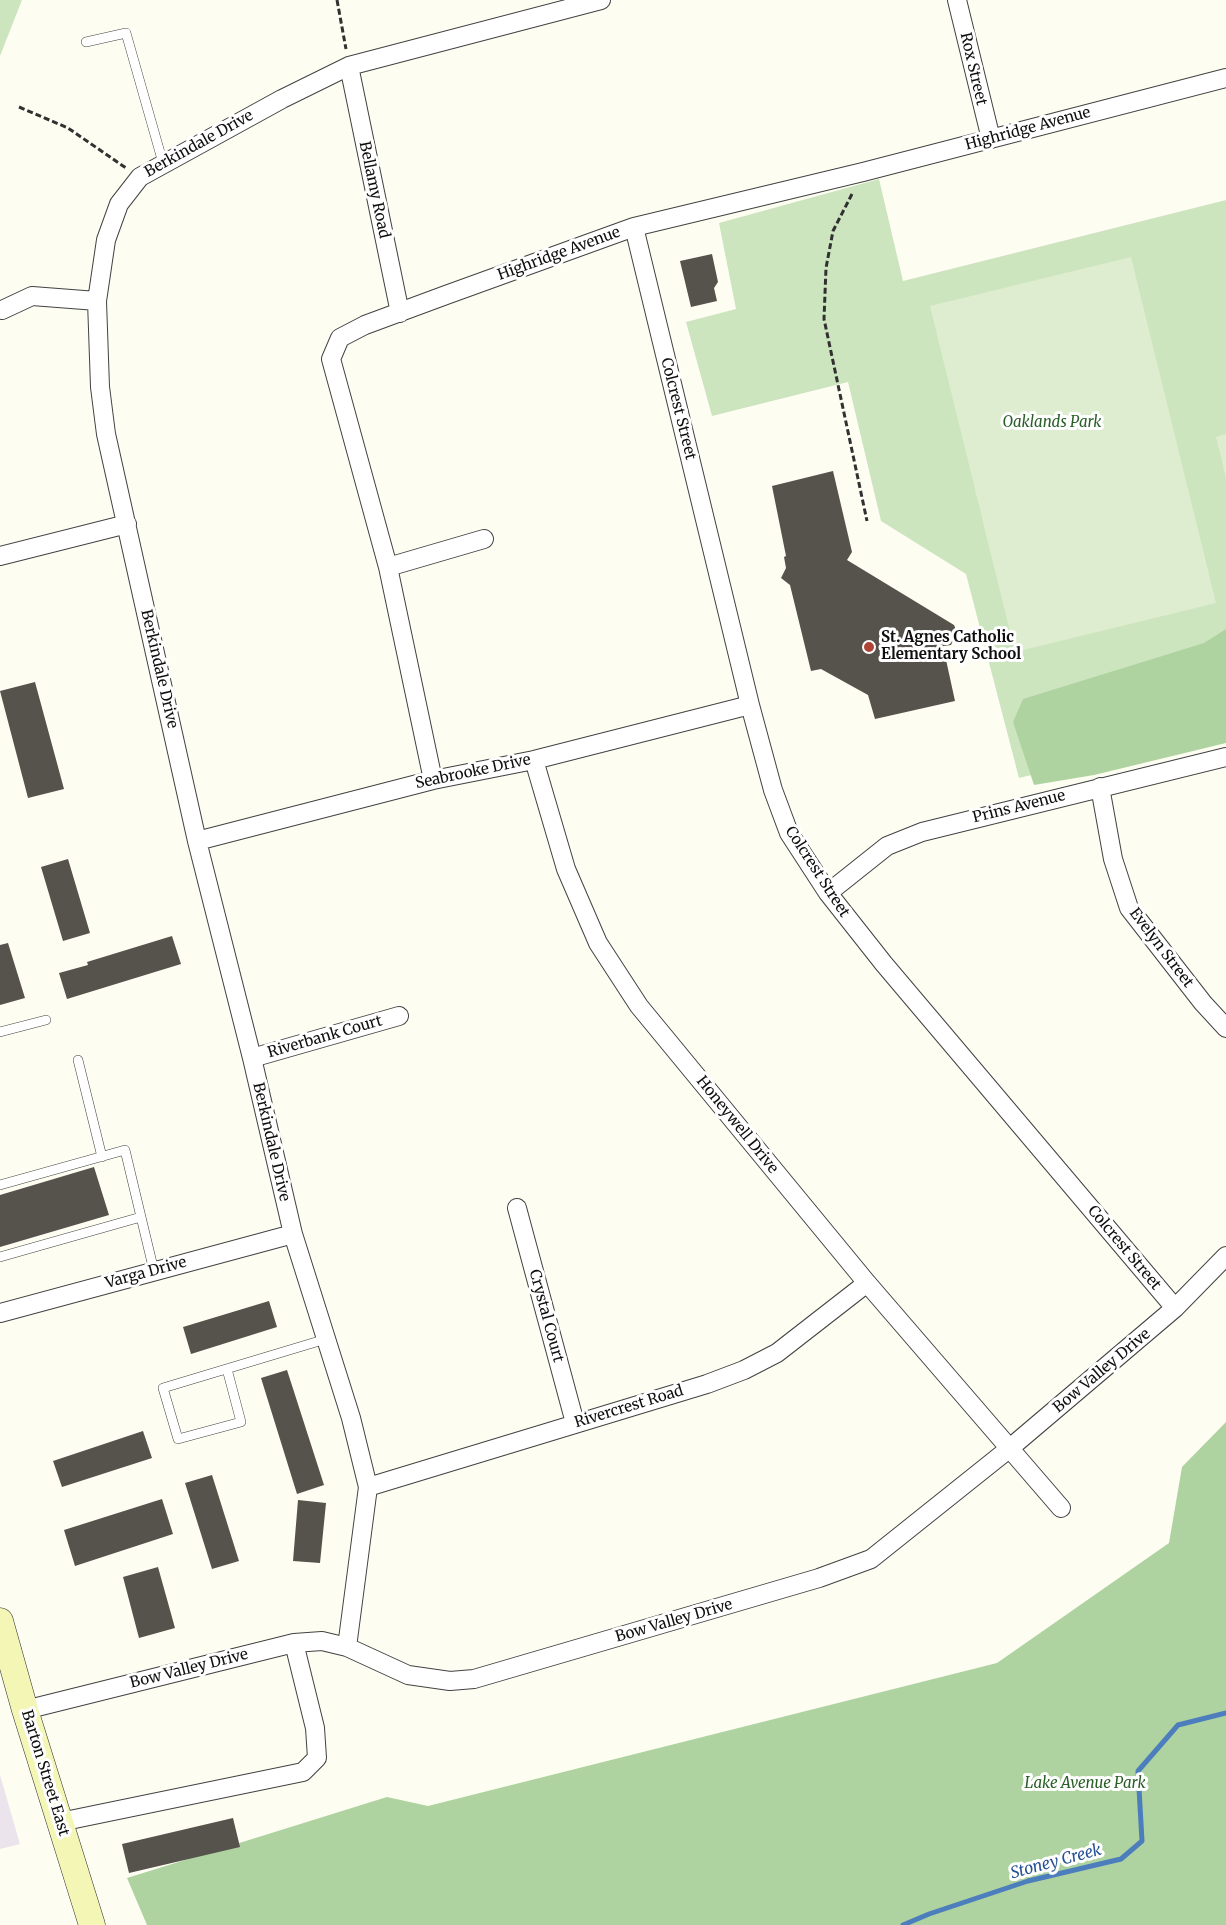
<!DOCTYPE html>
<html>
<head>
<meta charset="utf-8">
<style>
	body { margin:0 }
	canvas { display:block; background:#fdfdf2 }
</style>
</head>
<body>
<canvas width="1226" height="1925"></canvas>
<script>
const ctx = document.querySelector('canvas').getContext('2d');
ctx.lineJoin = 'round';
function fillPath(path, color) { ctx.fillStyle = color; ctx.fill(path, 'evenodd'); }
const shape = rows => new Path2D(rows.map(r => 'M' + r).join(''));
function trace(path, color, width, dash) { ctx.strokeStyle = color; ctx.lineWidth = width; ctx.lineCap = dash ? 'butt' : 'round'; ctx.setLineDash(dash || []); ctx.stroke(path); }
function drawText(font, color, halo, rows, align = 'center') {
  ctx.font = font + ' Merriweather,serif'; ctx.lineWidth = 6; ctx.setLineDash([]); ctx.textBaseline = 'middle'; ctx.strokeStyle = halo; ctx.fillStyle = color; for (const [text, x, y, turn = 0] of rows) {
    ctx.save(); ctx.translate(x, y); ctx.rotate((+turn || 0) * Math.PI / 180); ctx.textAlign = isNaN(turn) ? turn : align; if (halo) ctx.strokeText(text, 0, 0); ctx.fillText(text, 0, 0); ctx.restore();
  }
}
fillPath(shape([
	[0,1775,20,1844,0,1849]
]), '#ece4ec');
fillPath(shape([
	[0,0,22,0,0,56],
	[879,179,903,281,1226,200,1226,728,1019,778,966,574,881,521,848,382,712,416,686,322,736,309,719,223]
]), '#cde5bf');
fillPath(shape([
	[1226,629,1226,743,1094,775,1034,785,1013,722,1023,699,1204,643],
	[1226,1422,1226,1925,147,1925,127,1878,387,1797,428,1806,997,1663,1169,1543,1182,1467]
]), '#afd3a0');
fillPath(shape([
	[1131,257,1216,603,1015,652,930,306],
	[1226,434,1226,478,1216,437]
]), '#deedd0');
trace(shape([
	[903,1925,929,1914,1028,1881,1121,1859,1142,1841,1138,1771,1178,1725,1226,1713]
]), '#4c7ebe', 5);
fillPath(shape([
	[712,254,718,282,714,288,717,301,691,307,680,261],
	[833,471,852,552,847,560,954,625,957,632,951,645,943,646,955,701,875,719,868,695,821,669,811,671,790,585,781,578,786,568,784,557,786,556,772,486],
	[35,682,64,789,28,798,0,691],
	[68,859,90,933,63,941,41,867],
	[172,936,181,964,67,999,59,973,88,965,87,962],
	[8,943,25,998,0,1005,0,945],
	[94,1167,109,1215,0,1247,0,1195],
	[269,1301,277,1327,191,1354,183,1327],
	[287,1370,324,1485,297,1494,261,1378],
	[143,1431,152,1458,62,1487,53,1461],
	[212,1475,239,1561,212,1569,185,1483],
	[162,1499,173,1534,75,1566,64,1530],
	[298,1500,326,1503,320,1563,293,1561],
	[158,1567,175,1628,139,1638,123,1577],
	[233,1818,240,1847,129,1873,122,1844]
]), '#56524c');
const service = shape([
	[86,42,126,33,163,163],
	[0,1032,46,1020],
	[78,1060,102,1157],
	[0,1185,125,1150,141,1217],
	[0,1257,141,1217,154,1271],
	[227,1369,241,1422,178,1439,163,1388,326,1339]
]);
const minor = shape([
	[957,0,991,139],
	[349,66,400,313],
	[634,227,750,705,773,790,789,833,828,893,884,964,1175,1308],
	[2,310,32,296,97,301],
	[0,556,127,524],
	[388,567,484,539],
	[534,760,566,869,598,943,639,1006,867,1283,1061,1508],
	[433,780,388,567,331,359,340,338,365,325,446,295,634,227,863,172,1226,78],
	[1100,787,1113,859,1129,908,1203,1003,1226,1028],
	[197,841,433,780,534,760,750,705],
	[828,893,887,846,922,832,1226,757],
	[252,1058,399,1016],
	[517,1208,575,1423],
	[0,1313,293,1234],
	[368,1487,707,1384,744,1370,777,1353,867,1283],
	[347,1647,368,1487,351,1418,293,1234,252,1058,197,841,106,434,100,387,97,301,106,240,119,204,140,177,282,99,349,66,601,0],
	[25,1710,294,1643,322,1641,347,1647,408,1675,450,1681,474,1679,819,1578,871,1559,1010,1448,1175,1308,1226,1256],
	[60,1822,303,1772,317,1758,315,1728,294,1643]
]);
const secondary = shape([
	[0,1621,25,1710,92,1925]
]);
trace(service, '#424242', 10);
trace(minor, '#424242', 20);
trace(secondary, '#313131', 27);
trace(shape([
	[337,0,346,49],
	[19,107,68,128,126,168],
	[852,194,833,231,826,268,824,319,867,521]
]), '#313131', 3, [6, 3]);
trace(service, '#fff', 9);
trace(minor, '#fff', 18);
trace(secondary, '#f3f6b5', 26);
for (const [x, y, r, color] of [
	[869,647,6,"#af4436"]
]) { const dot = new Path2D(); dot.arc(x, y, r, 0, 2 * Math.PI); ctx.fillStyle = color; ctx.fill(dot); trace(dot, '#fff', 2); }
drawText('15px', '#0f0f0f', '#fff', [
	["Rox Street",973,69,77],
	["Highridge Avenue",1028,129,-15],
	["Berkindale Drive",199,144,-29],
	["Bellamy Road",374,190,78],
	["Highridge Avenue",559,254,-20],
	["Colcrest Street",678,409,76],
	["Berkindale Drive",159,669,77],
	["Seabrooke Drive",473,772,-12],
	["Prins Avenue",1019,807,-14],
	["Colcrest Street",817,872,57],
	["Evelyn Street",1161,948,53],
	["Riverbank Court",325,1037,-16],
	["Honeywell Drive",737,1125,51],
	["Berkindale Drive",271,1142,77],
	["Colcrest Street",1124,1248,50],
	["Varga Drive",146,1273,-15],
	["Crystal Court",546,1316,75],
	["Bow Valley Drive",1102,1371,-40],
	["Rivercrest Road",629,1407,-17],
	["Bow Valley Drive",674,1621,-16],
	["Bow Valley Drive",189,1669,-14],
	["Barton Street East",45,1773,73]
]);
drawText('italic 15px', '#295f26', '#fff', [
	["Oaklands Park",1052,423],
	["Lake Avenue Park",1085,1784]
]);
drawText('bold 15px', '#0f0f0f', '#fff', [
	["St. Agnes Catholic",881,638],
	["Elementary School",881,655]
], 'left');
drawText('italic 16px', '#265293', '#fff', [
	["Stoney Creek",1056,1862,-15]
]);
</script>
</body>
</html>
